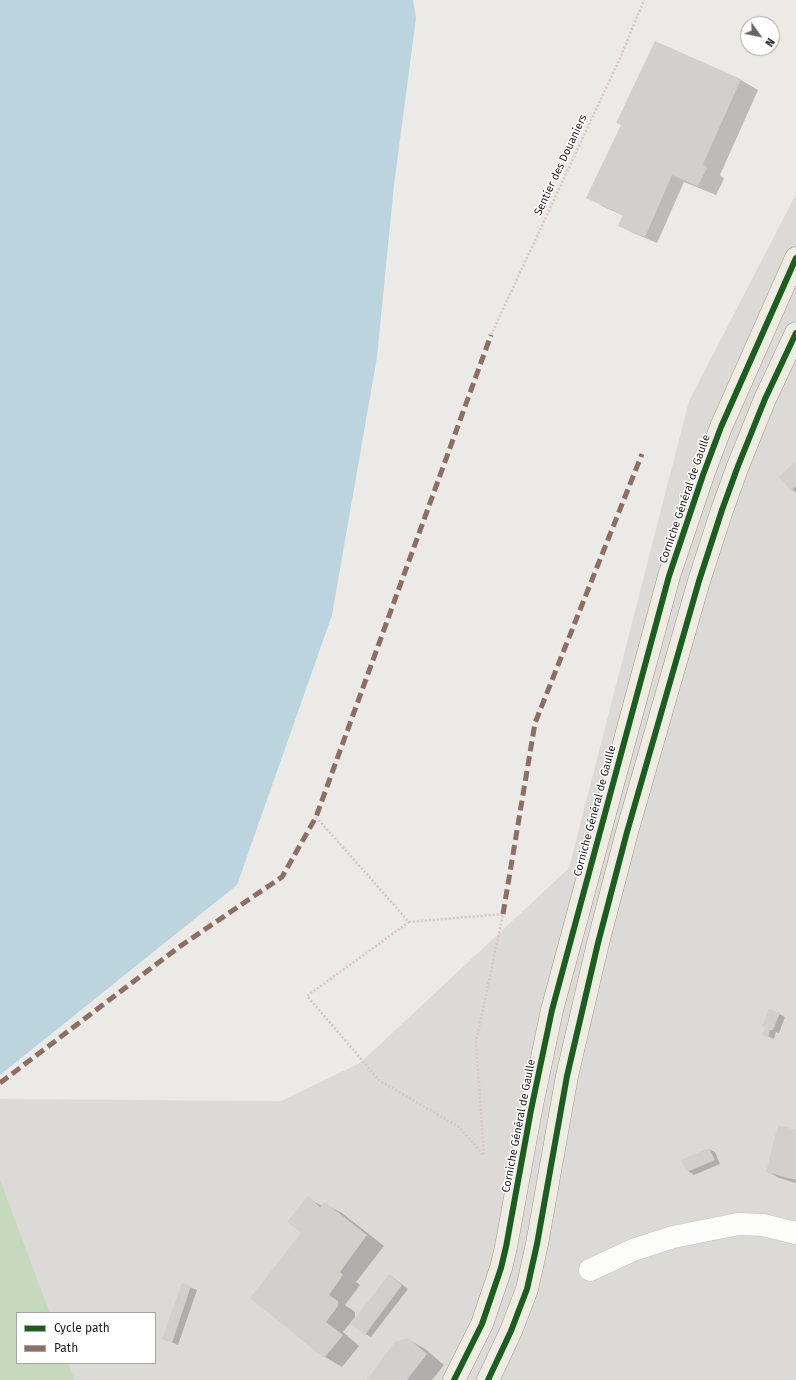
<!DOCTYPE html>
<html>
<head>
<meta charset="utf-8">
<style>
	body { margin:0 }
	#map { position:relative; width:796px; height:1380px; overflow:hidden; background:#eceae6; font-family:"Fira Sans",sans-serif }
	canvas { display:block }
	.legend { position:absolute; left:16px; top:1312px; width:140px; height:52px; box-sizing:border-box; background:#fff; border:1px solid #a5a5a5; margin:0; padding:5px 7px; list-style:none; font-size:12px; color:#1d1d1d }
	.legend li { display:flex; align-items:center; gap:8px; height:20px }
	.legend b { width:20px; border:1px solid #a5a5a5 }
	.north { position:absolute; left:740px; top:16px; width:40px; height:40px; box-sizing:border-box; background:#fff; border:1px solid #a5a5a5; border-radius:50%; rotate:123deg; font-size:11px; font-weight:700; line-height:16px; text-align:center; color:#1d1d1d }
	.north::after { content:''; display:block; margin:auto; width:14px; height:18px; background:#656563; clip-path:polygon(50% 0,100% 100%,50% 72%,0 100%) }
</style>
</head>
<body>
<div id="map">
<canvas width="796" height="1380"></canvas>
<ul class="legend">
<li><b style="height:5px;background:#1b5e20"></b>Cycle path</li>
<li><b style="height:5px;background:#8d6e63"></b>Path</li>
</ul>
<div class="north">N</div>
</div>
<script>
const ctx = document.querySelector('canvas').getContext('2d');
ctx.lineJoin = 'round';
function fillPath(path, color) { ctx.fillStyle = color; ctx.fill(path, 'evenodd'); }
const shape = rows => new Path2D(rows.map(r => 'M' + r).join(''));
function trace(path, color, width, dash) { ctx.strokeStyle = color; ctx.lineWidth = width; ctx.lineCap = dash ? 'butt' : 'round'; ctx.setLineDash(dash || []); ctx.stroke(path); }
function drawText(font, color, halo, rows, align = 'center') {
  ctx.font = font + ' "Fira Sans",sans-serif'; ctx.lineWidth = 3; ctx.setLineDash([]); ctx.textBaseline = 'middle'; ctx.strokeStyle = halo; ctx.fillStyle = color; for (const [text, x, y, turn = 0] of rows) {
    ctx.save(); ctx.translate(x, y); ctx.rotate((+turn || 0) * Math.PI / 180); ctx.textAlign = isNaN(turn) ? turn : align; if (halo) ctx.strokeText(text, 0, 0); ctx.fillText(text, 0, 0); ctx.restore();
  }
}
fillPath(shape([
	[796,194,796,1380,75,1380,68,1363,155,1363,155,1313,50,1313,0,1179,0,1099,281,1101,360,1063,569,868,689,401]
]), '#dbdad7');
fillPath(shape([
	[0,1179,50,1313,17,1313,17,1363,68,1363,75,1380,0,1380]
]), '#c6d9bd');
fillPath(shape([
	[0,0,413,0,416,18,394,185,377,357,332,615,237,885,0,1075]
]), '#bcd4dd');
fillPath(shape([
	[655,42,741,80,758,90,720,175,724,179,716,195,684,182,657,243,631,232,619,225,624,216,604,207,587,197,622,125],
	[796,462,796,492,792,490],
	[779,1014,785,1017,779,1033,776,1032,774,1039,763,1034],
	[796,1131,796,1183,779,1178,767,1171],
	[709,1149,715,1152,720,1164,694,1175,688,1171],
	[308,1198,322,1206,325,1204,342,1213,384,1246,356,1282,360,1285,345,1305,355,1312,355,1317,343,1332,359,1346,342,1367,325,1357,302,1232],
	[390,1275,408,1289,371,1337,365,1334],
	[182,1284,197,1290,178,1345,164,1339],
	[408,1339,425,1349,444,1365,432,1380,368,1380]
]), '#0003');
fillPath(shape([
	[655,41,741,79,703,164,707,168,698,186,672,175,645,237,618,226,623,215,586,198,621,125,616,123],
	[796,461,796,486,791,491,779,477],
	[769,1009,780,1013,773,1030,770,1030,768,1037,762,1035,765,1027,762,1026],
	[778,1125,796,1130,796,1180,766,1172],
	[709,1148,715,1160,687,1172,681,1160],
	[308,1196,320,1207,325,1202,367,1235,340,1272,343,1275,329,1295,338,1301,338,1306,326,1322,343,1335,324,1358,250,1298,301,1233,287,1222],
	[389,1274,402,1285,365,1335,351,1324],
	[182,1283,191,1286,172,1343,162,1339],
	[408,1338,427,1354,407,1380,367,1380,395,1342]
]), '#d2d0cd');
const minor = shape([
	[590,1270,633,1250,673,1237,738,1224,763,1225,796,1233]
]);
const major = shape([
	[454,1380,482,1324,501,1268,506,1247,531,1110,552,1010,669,576,703,475,721,427,796,258],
	[488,1380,511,1331,527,1289,537,1244,567,1076,598,943,627,832,699,581,722,510,738,466,765,399,796,333]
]);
trace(minor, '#c4c4c2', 23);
trace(major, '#a19984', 23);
trace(shape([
	[491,335,621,56,644,0],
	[316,817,409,922,307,996,380,1081,459,1127,484,1156],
	[409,922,503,914,476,1042,484,1155]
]), '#d5c9c6', 2.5, [2, 2]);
trace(minor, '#fcfcfb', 22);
trace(major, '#efece4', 22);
trace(shape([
	[503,914,535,723,642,454],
	[0,1083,179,947,282,877,316,817,491,335]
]), '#8d6e63', 5, [10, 5]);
trace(shape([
	[454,1380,482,1324,501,1268,506,1247,531,1110,552,1010,669,576,703,475,721,427,796,258],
	[488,1380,511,1331,527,1289,537,1244,567,1076,598,943,627,832,699,581,722,510,738,466,765,399,796,333]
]), '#1b5e20', 6);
drawText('11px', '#1d1d1d', '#fff', [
	["Sentier des Douaniers",561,165,-65],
	["Corniche Général de Gaulle",685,499,-71],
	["Corniche Général de Gaulle",595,811,-75],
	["Corniche Général de Gaulle",519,1126,-79]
]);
</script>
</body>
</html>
